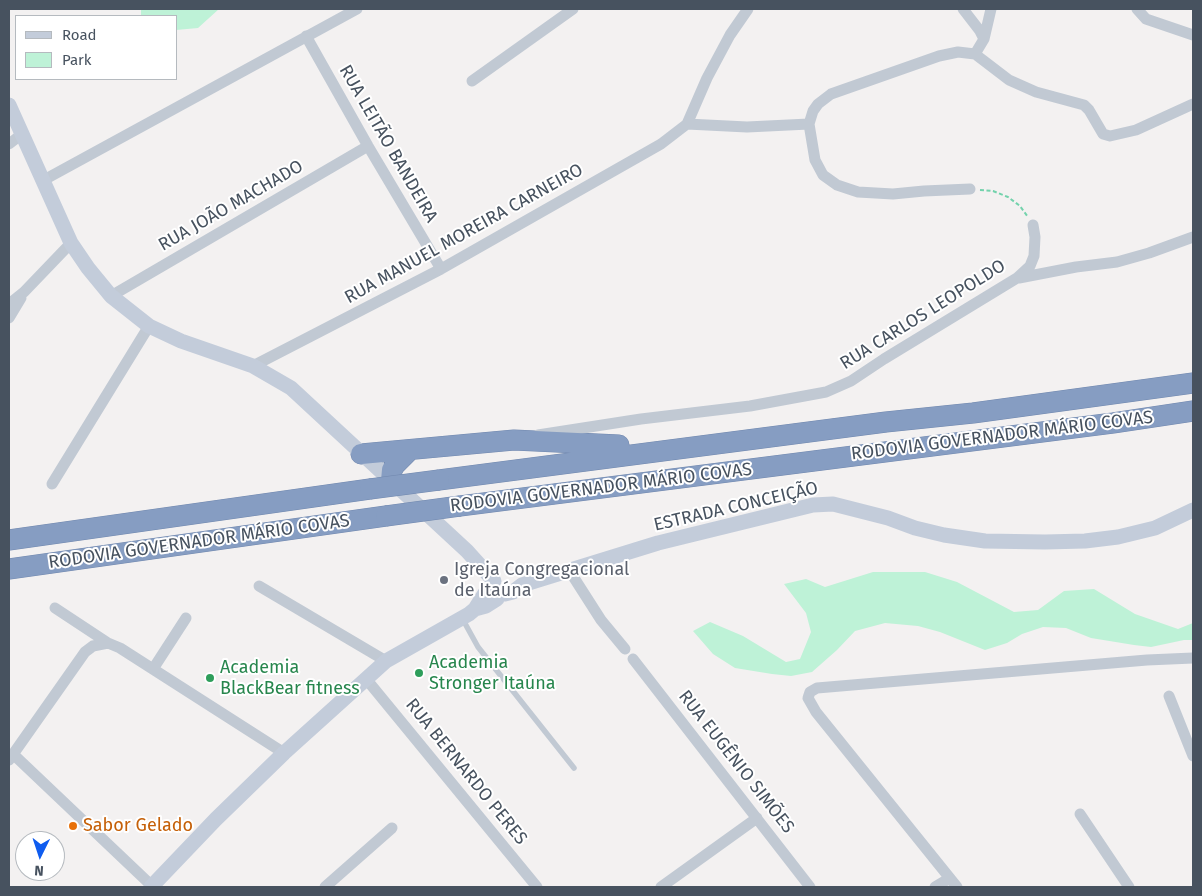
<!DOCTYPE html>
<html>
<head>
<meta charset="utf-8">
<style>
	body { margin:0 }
	#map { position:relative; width:1202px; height:896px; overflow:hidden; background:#f3f1f1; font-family:"Fira Sans",sans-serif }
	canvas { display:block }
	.frame { position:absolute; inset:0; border:10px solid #47525f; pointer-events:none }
	.legend { position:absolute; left:15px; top:15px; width:162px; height:65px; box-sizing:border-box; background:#fff; border:1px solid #b5babf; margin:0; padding:6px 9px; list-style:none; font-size:15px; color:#47525f }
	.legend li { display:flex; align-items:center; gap:10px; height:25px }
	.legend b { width:25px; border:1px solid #b5babf }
	.north { position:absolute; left:15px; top:831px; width:50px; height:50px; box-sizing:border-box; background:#fff; border:1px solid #b5babf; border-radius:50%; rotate:184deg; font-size:14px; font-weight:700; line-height:20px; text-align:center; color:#47525f }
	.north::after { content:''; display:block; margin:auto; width:18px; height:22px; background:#0f5cef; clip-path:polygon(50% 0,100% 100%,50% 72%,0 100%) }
</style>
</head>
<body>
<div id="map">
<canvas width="1202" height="896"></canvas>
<div class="frame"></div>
<ul class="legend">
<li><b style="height:6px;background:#c3ccda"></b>Road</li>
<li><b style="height:14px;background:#bef2d7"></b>Park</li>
</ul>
<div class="north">N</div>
</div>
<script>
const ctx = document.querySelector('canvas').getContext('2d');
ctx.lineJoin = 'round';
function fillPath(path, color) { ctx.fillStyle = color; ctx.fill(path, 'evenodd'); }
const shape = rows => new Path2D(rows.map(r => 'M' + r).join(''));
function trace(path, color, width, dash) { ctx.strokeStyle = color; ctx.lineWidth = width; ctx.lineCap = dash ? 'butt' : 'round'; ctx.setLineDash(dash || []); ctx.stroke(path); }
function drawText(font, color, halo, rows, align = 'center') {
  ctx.font = font + ' "Fira Sans",sans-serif'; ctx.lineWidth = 4; ctx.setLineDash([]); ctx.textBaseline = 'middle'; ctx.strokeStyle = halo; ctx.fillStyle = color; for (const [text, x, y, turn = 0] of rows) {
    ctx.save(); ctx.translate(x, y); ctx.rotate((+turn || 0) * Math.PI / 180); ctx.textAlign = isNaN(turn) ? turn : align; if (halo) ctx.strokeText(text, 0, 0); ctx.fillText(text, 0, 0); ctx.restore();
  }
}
fillPath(shape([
	[141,9,219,9,198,28,176,30,176,16,141,16],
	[873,572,925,572,957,582,1014,612,1038,610,1064,591,1094,589,1135,614,1178,629,1193,623,1193,640,1184,640,1151,647,1134,645,1091,638,1066,628,1043,627,1022,634,1007,643,985,650,940,632,918,626,885,623,855,631,837,650,812,672,791,676,772,674,735,668,713,654,693,631,710,622,743,636,786,662,800,659,811,632,806,613,784,584,806,579,825,587]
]), '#bef2d7');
const highway = shape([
	[361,454,514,440,619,445],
	[439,480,886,422,973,413,1193,383],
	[391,481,392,470,395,465,409,451],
	[460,506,1113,423,1193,411],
	[9,540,370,489],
	[9,569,386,516]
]);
trace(highway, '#7188ae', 21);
trace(shape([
	[980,190,993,191,1008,197,1020,206,1028,217]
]), '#73d2ac', 2, [4, 2.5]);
trace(shape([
	[462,618,478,647,574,768]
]), '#c1c9d3', 5.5);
trace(shape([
	[963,9,980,31,984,39],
	[1137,9,1146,19,1193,35],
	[306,36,368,146,441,269],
	[975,54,1009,80,1036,92,1084,105,1089,110,1103,134,1110,136,1136,130,1193,104],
	[975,54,984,39,991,9],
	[472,81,573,9],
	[687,124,747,127,809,124],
	[9,144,22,134],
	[42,181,357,9],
	[970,189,924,191,893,194,858,192,837,185,823,175,815,160,809,124,813,111,818,104,831,94,939,56,958,52,975,54],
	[1019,278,1076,267,1117,262,1149,253,1193,237],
	[111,296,368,146],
	[9,304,24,292,71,243],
	[9,318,21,298],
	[253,366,441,269,661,144,687,124,707,78,730,35,748,9],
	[538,435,641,419,750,406,826,392,851,381,884,359,1017,278,1030,266,1034,256,1035,237,1033,225],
	[52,484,149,326],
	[569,570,601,620,625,649],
	[259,586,386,661],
	[55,608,108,643],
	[633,659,810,887],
	[153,669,186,618],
	[367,680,537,887],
	[1169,696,1193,756],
	[13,754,152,886],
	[9,760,85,652,93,646,108,643,120,648,284,753],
	[1080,814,1129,887],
	[325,887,392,828],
	[661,887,757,818],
	[935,887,950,878],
	[957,887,816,712,808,698,810,692,817,688,1147,660,1193,658]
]), '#c1c9d3', 11);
trace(shape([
	[9,105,71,243,88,268,111,296,149,326,181,341,253,366,291,388,467,551,494,581],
	[505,594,513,592,522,585,658,543,813,505,833,504,888,518,915,528,944,535,985,541,1045,542,1085,541,1118,537,1155,528,1193,510],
	[475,609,486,606,497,599],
	[151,887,216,819,284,753,386,661,469,614,475,609,487,590]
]), '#c3ccda', 15);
trace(highway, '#869dc2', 20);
const highwayBridge = shape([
	[370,489,439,480],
	[386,516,460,506]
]);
trace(highwayBridge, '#7188ae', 21, []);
trace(highwayBridge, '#869dc2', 20);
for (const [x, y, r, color] of [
	[444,580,5,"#6b7280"],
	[419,673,5,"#2e9e5b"],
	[210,678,5,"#2e9e5b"],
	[73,826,5,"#e8710a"]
]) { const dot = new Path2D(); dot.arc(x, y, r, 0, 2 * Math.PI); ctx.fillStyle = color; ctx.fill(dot); trace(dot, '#fff', 2); }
drawText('18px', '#47525f', '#fff', [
	["RUA LEITÃO BANDEIRA",388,144,60],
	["RUA JOÃO MACHADO",231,206,-30],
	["RUA MANUEL MOREIRA CARNEIRO",464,234,-29],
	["RUA CARLOS LEOPOLDO",923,315,-32],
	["RODOVIA GOVERNADOR MÁRIO COVAS",1002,436,-7],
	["RODOVIA GOVERNADOR MÁRIO COVAS",601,488,-7],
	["ESTRADA CONCEIÇÃO",736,507,-13],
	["RODOVIA GOVERNADOR MÁRIO COVAS",199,542,-8],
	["RUA EUGÊNIO SIMÕES",736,762,52],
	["RUA BERNARDO PERES",466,772,51]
]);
drawText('18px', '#5b616d', '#fff', [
	["Igreja Congregacional",454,570],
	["de Itaúna",454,591]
], 'left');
drawText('18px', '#27864d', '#fff', [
	["Academia",429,663],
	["Stronger Itaúna",429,684],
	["Academia",220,668],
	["BlackBear fitness",220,689]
], 'left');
drawText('18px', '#c56008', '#fff', [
	["Sabor Gelado",83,826]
], 'left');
</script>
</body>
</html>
